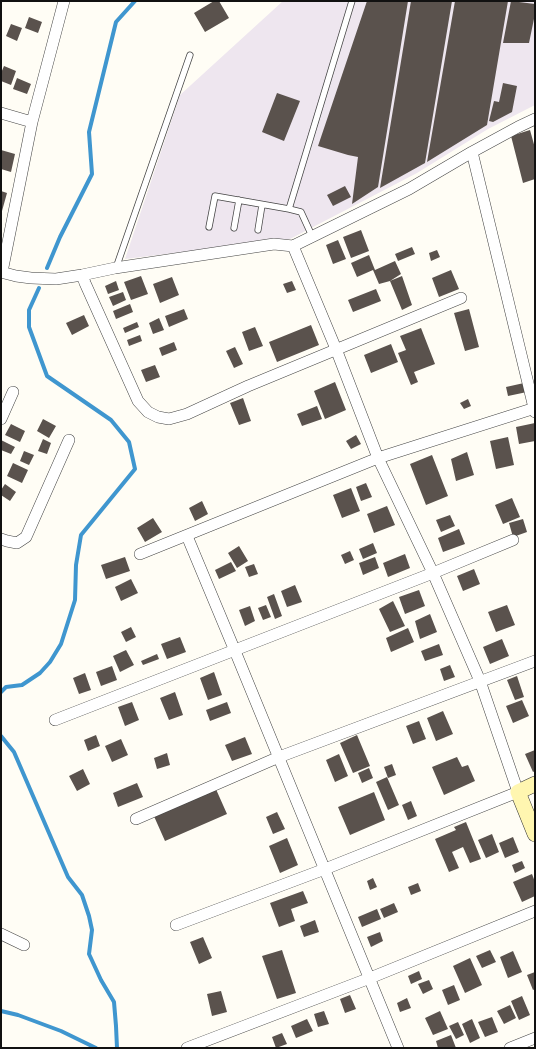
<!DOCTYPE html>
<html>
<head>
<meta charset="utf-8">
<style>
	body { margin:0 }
	#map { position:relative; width:536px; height:1049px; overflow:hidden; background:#fffdf5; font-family:"Source Serif 4",serif }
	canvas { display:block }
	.frame { position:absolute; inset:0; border:2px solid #111; pointer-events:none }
</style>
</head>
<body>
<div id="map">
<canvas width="536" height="1049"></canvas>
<div class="frame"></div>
</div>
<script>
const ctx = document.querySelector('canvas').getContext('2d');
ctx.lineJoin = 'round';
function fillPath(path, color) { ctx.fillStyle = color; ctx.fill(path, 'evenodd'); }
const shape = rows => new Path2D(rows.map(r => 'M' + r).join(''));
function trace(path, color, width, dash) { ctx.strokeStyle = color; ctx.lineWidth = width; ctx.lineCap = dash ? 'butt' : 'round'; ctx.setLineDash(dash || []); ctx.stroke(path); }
fillPath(shape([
	[283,1,535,1,535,105,488,129,417,173,290,239,125,259,180,95]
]), '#eee6ef');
trace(shape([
	[47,268,60,237,92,174,89,132,116,22,135,1],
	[1,692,6,687,22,685,40,673,50,662,61,644,75,600,76,565,81,535,135,469,129,442,111,420,47,376,29,327,29,310,39,288],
	[1,736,14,752,68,877,82,895,89,916,92,930,89,954,101,980,114,1002,116,1026,117,1048],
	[1,1011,18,1015,61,1031,96,1048]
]), '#3f96cf', 4);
fillPath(shape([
	[214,1,219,1,229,18,205,32,194,13],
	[367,1,408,1,378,187,352,204,358,157,348,155,318,146],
	[411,1,452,1,425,163,380,188],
	[455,1,508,1,487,125,427,162],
	[511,1,535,4,535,14,529,43,503,43],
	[29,17,42,22,38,33,25,28],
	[11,24,22,28,17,41,6,36],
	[4,66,16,71,11,85,1,81,1,73],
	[17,78,31,84,27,94,13,89],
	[503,83,517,86,512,112,493,122,489,121,494,101,499,102],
	[277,93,300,101,284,141,262,132],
	[530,130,535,148,535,179,523,183,511,136],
	[1,150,15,154,11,172,1,169],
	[345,186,351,197,333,206,327,195],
	[1,191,7,193,2,211,1,211],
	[361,230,369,251,351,258,343,237],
	[338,240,346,259,333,264,326,245],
	[412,247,415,254,398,261,395,254],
	[437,250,440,257,431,261,429,253],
	[369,255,375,270,395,261,401,274,390,281,379,284,373,270,357,277,351,263],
	[451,270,459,289,439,297,432,278],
	[141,276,148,294,131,300,124,282],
	[402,276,412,305,402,310,390,281],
	[172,277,179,295,160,303,153,284],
	[116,281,119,290,108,294,105,286],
	[292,281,296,290,287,293,283,284],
	[376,289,381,301,353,312,348,300],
	[123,292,126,300,113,306,109,297],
	[130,304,133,312,116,319,113,311],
	[184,309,188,319,169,327,165,316],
	[469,309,479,347,465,351,454,313],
	[84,315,89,326,72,335,66,323],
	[159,318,164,330,153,334,149,323],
	[137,322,139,327,125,333,123,328],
	[311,325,319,345,277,362,269,342],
	[255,327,263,346,249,351,242,332],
	[421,328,435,364,414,372,418,382,411,385,398,353,406,350,400,336],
	[140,335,142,341,129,346,127,340],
	[174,342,177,350,162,356,159,348],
	[391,344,398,362,371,373,364,355],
	[235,347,243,364,234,368,226,351],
	[155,365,160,377,146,382,141,370],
	[335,382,346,410,325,419,314,391],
	[524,383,527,392,508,396,506,387],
	[243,398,251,421,239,425,230,403],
	[468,399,471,406,464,409,460,403],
	[317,406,322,419,302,426,297,414],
	[43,419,56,426,49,438,37,431],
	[535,423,535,441,519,444,516,427],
	[11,424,25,431,20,442,5,435],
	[356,435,361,444,351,449,346,441],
	[508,437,514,465,496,469,490,441],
	[43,439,51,443,47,454,38,451],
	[1,440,15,447,11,454,1,450],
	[24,451,34,455,29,465,20,461],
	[467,452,474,475,456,481,451,459],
	[432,455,448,496,426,505,410,464],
	[13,463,28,470,22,483,7,476],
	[366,483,372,497,361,501,356,487],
	[5,484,16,492,10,501,1,495,1,490],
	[351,488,360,511,342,518,333,495],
	[512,498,520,517,503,524,495,505],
	[202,501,208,514,195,521,189,508],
	[387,506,395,525,374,533,367,514],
	[450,515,455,526,441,532,436,520],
	[153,518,162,532,145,542,137,528],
	[523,519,527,532,513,537,509,523],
	[459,529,465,544,443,552,438,538],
	[373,543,377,553,363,559,359,549],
	[239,546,248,561,237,568,228,553],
	[350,551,354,560,345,564,341,555],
	[405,554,410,568,388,577,383,563],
	[125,557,130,571,106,579,101,565],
	[375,557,379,568,363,575,359,563],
	[231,562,236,571,219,579,215,570],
	[254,564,258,574,249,577,245,567],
	[474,569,480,584,463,591,457,576],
	[131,579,138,593,121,601,115,587],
	[295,585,302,602,287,607,281,591],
	[419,590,425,606,405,614,399,597],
	[274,594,282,616,275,619,267,597],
	[393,601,405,626,390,632,379,609],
	[266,605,271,617,263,620,258,608],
	[507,605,515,625,496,632,488,612],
	[250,606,255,621,245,626,239,610],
	[430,614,437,632,420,639,415,621],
	[131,627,136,637,126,642,121,632],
	[408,628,414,642,391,652,386,638],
	[180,637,186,652,167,659,161,644],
	[502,639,509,656,490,664,483,647],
	[439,644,443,655,425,661,421,651],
	[126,650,134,665,120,672,113,656],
	[157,654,159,659,143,665,141,661],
	[450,665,455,677,444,681,440,669],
	[112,666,117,680,101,686,96,672],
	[214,672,222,695,208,700,200,678],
	[85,673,91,690,79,694,73,678],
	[517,676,524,697,515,700,507,680],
	[175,692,183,715,169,720,160,698],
	[522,700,529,716,513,723,506,706],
	[132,702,139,720,125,726,118,707],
	[227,702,231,713,210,721,206,710],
	[443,711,453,734,436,741,427,718],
	[419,721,426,739,413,744,406,726],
	[96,735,100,746,88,751,84,740],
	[357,735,370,766,353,773,340,743],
	[245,737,252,754,232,761,225,745],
	[121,739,128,755,112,762,105,746],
	[535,750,535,771,533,772,525,754],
	[167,753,170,765,157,769,154,758],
	[339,754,348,776,335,782,326,760],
	[457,757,462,767,468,765,475,781,444,795,432,767],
	[392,764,396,775,388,778,384,767],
	[369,768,373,778,362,783,358,773],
	[83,769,90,784,77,791,69,776],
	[387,777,399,805,388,810,376,782],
	[137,783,143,797,118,807,113,793],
	[215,787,227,814,165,841,153,814],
	[374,792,385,820,350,835,338,807],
	[411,801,417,816,408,820,402,805],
	[277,812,285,829,273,834,266,817],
	[466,822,481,859,470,863,463,847,452,852,459,868,449,872,435,839,456,830,454,827],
	[492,834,499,852,486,858,478,840],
	[513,837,519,852,505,858,499,843],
	[287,838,298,865,280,873,269,846],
	[522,861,525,868,515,873,512,865],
	[532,874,535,882,535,896,522,902,513,882],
	[373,878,377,887,370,890,367,881],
	[418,883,421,891,411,895,408,887],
	[303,891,308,903,291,909,295,921,279,927,270,903],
	[394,903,398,912,384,918,380,909],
	[377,909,381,919,362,927,358,917],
	[315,920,319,932,304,937,300,926],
	[380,932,383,941,371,947,367,937],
	[203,937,212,958,199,964,190,942],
	[282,950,296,993,277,999,262,956],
	[490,950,496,962,482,968,476,956],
	[513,951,522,972,508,978,500,957],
	[470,958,482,985,465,993,453,966],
	[419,971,422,979,411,984,408,976],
	[535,972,535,989,533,990,527,975],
	[429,980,433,989,423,994,418,984],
	[454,985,460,1000,448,1005,442,990],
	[221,991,227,1012,212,1016,207,994],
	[350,995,356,1009,345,1013,340,999],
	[522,996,530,1015,519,1020,511,1001],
	[407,998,411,1008,400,1012,397,1003],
	[510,1005,516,1018,504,1024,497,1011],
	[324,1011,329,1024,318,1027,314,1014],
	[440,1011,448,1029,433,1035,425,1018],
	[492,1017,498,1032,485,1037,478,1022],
	[307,1019,313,1031,296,1038,291,1026],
	[472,1019,480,1038,470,1043,462,1024],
	[458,1022,464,1035,456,1039,449,1026],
	[282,1033,287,1044,276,1048,272,1037],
	[451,1035,456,1048,438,1048,436,1041]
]), '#5a524d');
const lane = shape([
	[209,227,215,196,289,209],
	[234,228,239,200],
	[258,230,262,205],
	[312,236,301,212,289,209,352,1],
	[116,268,190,55]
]);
const street = shape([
	[1,113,32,122],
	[472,152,535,412],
	[1,272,16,276,31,278,56,279,82,275,115,268,274,244,293,246,409,189,472,152,518,127,535,119],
	[2,272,32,122,64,1],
	[82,275,85,283,138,401,148,412,158,417,169,419,187,414,248,386,461,298],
	[1,419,13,392],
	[187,536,235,651,398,1048],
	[1,539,7,541,17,543,26,537,69,440],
	[140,554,378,458,535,408],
	[55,720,433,573,513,540],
	[136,819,279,757,535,661],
	[176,925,325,869,518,792,480,681,433,573,378,458,336,349,293,246],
	[1,934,24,945],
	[187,1048,370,978,535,911],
	[510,1048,535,1038]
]);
const secondary = shape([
	[535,784,518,792,535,834]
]);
trace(lane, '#444', 7);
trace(street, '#444', 12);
trace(secondary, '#333', 16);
trace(lane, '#fff', 5.5);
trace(street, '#fff', 11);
trace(secondary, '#fff6b0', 15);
</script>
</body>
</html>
